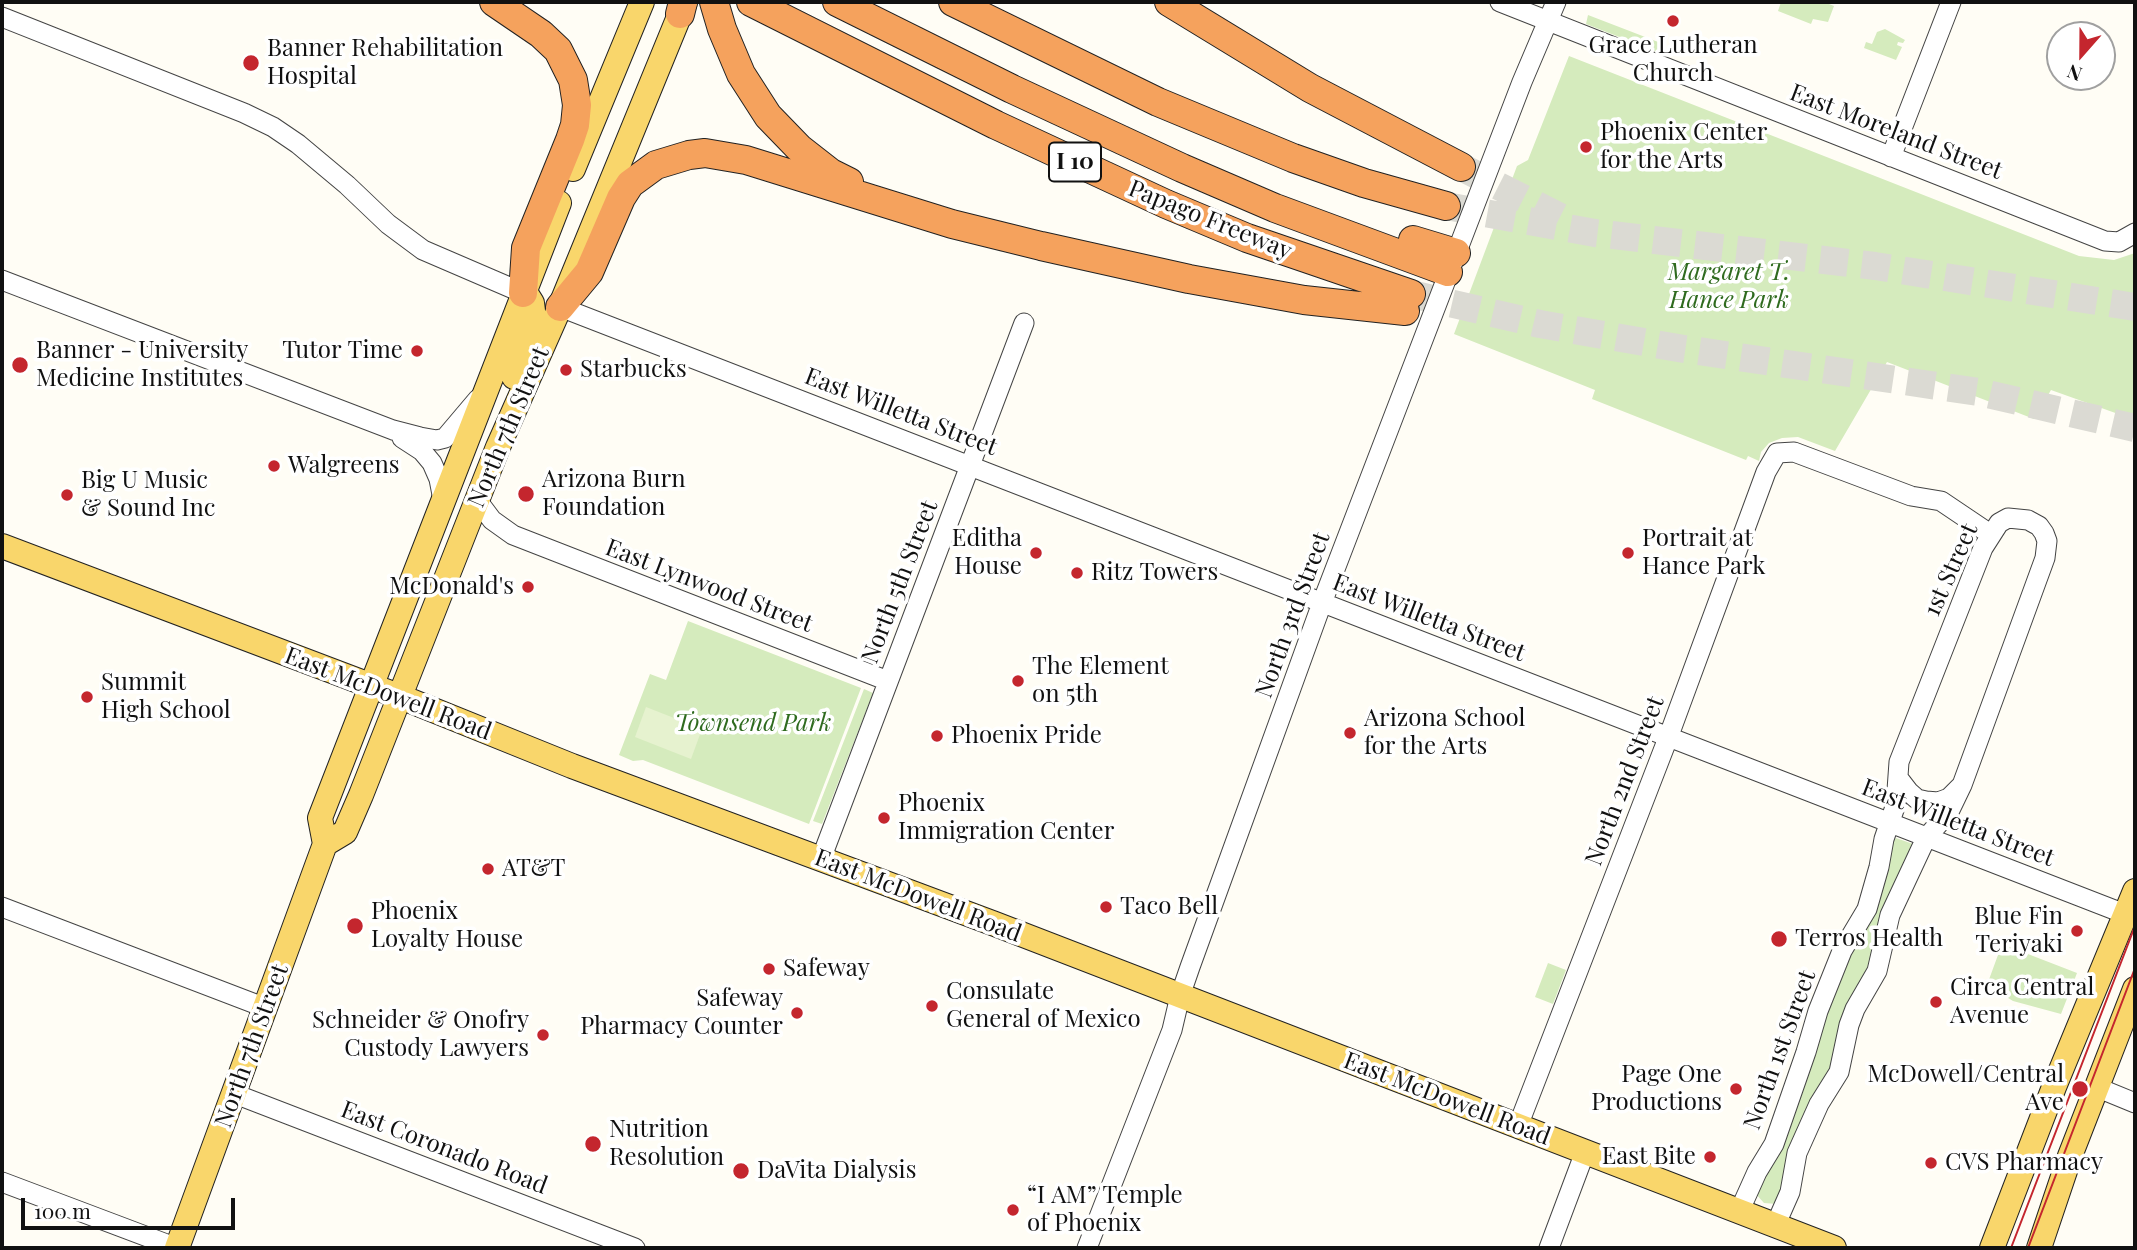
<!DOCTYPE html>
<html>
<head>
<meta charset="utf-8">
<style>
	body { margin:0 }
	#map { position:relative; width:2137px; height:1250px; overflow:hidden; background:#fffdf5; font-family:"Playfair Display",serif }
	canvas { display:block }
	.frame { position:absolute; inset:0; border:4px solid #111; pointer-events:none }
	.north { position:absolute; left:2046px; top:21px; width:70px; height:70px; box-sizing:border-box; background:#fff; border:2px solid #a0a0a0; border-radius:50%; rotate:201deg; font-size:19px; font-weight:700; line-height:28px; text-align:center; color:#111 }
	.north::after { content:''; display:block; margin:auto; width:24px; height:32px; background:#c4262e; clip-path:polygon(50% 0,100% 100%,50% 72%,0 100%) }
	.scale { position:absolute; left:21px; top:1198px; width:214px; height:32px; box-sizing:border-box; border:4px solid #111; border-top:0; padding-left:9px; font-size:21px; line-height:24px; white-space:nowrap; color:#111; -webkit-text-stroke:5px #fff; paint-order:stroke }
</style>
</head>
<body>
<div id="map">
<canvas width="2137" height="1250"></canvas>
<div class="frame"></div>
<div class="north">N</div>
<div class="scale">100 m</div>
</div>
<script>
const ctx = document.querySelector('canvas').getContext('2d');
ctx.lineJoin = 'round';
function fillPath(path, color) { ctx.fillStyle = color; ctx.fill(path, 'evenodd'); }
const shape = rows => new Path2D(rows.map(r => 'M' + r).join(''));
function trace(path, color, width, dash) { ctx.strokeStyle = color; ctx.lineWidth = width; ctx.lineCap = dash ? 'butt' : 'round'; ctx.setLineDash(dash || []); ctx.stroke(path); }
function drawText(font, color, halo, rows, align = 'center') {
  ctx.font = font + ' "Playfair Display",serif'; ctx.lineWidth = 7; ctx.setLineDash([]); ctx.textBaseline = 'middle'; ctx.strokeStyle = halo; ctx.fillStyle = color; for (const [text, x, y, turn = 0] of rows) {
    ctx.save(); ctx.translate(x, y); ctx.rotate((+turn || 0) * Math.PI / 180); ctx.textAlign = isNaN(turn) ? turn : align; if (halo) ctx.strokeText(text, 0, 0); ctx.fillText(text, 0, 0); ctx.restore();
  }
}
fillPath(shape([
	[1781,2,1824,2,1834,6,1828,22,1813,19,1811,24,1778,11],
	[1588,15,1666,45,1663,54,1586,24],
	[1885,29,1905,40,1903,43,1898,42,1897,45,1902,47,1896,60,1864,48,1866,42,1872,44,1877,32],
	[1569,56,2079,256,2114,260,2135,253,2135,420,2051,390,2034,419,1887,362,1835,451,1798,437,1782,438,1769,443,1761,452,1759,461,1748,456,1746,460,1592,399,1595,390,1454,334,1517,166,1528,160],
	[688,621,861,688,809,824,643,760,633,761,619,755,650,674,666,680],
	[864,689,873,693,822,824,813,821],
	[1896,838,1913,844,1837,1065,1777,1204,1764,1203,1755,1193,1819,1021,1892,842],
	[2002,944,2077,973,2061,1014,2013,1001,1987,985],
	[1548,963,1566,970,1553,1004,1535,997]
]), '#d5ebbd');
fillPath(shape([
	[646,707,702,729,691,759,635,737]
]), '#e6f2cf');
trace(shape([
	[1461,167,1560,217],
	[1446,206,1595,233,1875,266,2135,307],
	[1411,294,1540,324,1684,349,1979,392,2135,428]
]), '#dbdad3', 28, [28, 14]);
const minor = shape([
	[1500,2,2105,241,2119,242,2135,233],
	[2,17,244,113,273,127,298,144,347,185,388,224,423,250,523,293],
	[1891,157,1951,2],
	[2,280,393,430,420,437,437,440,445,438,478,399],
	[560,307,2125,914],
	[402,438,422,451,432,463,439,479,443,500],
	[477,500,492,520,513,535,888,681],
	[1899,779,1909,792,1917,799,1926,801,1938,802,1949,798,1960,787],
	[821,859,1024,323],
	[2,907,266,1008],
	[2096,1087,2135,1103],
	[235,1094,635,1248],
	[1518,1126,1668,738,1766,472,1777,453,1794,452,1911,496,1941,501,1990,534],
	[2,1182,177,1248],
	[1739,1212,1757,1172,1774,1144,1806,1052,1818,1011,1842,951,1867,909,1879,867,1884,839,1896,804,1899,762,1983,548,1999,523,2008,518,2028,520,2039,526,2044,533,2047,541,2045,558,1962,785,1949,812,1926,838,1890,915,1877,971,1855,1009,1849,1025,1839,1072,1819,1104,1797,1153,1790,1192,1775,1226],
	[1087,1248,1172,1030,1180,996,1190,967,1322,603,1522,82,1556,2],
	[1549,1248,1585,1152]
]);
const major = shape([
	[573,169,642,2],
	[514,377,533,311,532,303,527,295],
	[2,546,401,697,572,766,995,924,1834,1248],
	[325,844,345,832,361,795,498,447,560,307,685,2],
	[177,1248,325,844,320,818,559,203],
	[1992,1248,2054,1087,2135,891],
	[2039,1248,2070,1156,2135,989]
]);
const highway = shape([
	[494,2,541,34,558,50,573,80,577,105,575,125,570,140,526,248,523,293],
	[714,2,722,29,741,74,768,116,799,148,831,173,849,182],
	[751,2,996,125,1166,204,1247,238,1411,294],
	[837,2,1012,89,1182,168,1275,208,1448,272],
	[953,2,1158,102,1293,158,1364,183,1446,206],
	[1169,2,1310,88,1461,167],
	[680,14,683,2],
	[1413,240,1456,253],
	[560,307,589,272,621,198,630,184,656,165,689,155,705,153,746,160,952,224,1041,246,1189,279,1304,300,1405,311]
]);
trace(minor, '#444', 21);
trace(major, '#222', 26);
trace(highway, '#222', 30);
trace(minor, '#fff', 19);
trace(major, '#f9d66b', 24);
trace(highway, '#f5a25d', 28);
trace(shape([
	[2011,1248,2135,926],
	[2028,1248,2135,968]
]), '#c4262e', 2);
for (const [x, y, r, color] of [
	[1673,21,7,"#c4262e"],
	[251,63,9,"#c4262e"],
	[1586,147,7,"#c4262e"],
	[417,351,7,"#c4262e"],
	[20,365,9,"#c4262e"],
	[566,370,7,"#c4262e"],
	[274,466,7,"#c4262e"],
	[526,494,9,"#c4262e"],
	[67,495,7,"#c4262e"],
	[1036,553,7,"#c4262e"],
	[1628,553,7,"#c4262e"],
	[1077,573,7,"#c4262e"],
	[528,587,7,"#c4262e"],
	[1018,681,7,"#c4262e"],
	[87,697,7,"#c4262e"],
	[1350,733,7,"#c4262e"],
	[937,736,7,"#c4262e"],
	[884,818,7,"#c4262e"],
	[488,869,7,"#c4262e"],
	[1106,907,7,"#c4262e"],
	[355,926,9,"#c4262e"],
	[2077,931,7,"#c4262e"],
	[1779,939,9,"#c4262e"],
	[769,969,7,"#c4262e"],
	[1936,1002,7,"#c4262e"],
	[932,1006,7,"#c4262e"],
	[797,1013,7,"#c4262e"],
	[543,1035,7,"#c4262e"],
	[1736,1089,7,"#c4262e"],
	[2080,1089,9,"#c4262e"],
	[593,1144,9,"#c4262e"],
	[1710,1157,7,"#c4262e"],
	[1931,1163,7,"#c4262e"],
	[741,1171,9,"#c4262e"],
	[1013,1210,7,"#c4262e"]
]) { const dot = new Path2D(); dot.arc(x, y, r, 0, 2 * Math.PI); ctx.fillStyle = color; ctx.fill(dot); trace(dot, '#fff', 2.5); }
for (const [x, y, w] of [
	[1075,162,52]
]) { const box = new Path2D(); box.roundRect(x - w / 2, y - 19.5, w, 39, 5); ctx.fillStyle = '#fff'; ctx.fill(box); trace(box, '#111', 2); }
drawText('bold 23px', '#111', null, [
	["I 10",1075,162]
]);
drawText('24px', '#111', '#fff', [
	["Grace Lutheran",1673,46,"center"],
	["Church",1673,74,"center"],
	["Banner Rehabilitation",267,49],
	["Hospital",267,77],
	["Phoenix Center",1600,133],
	["for the Arts",1600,161],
	["Banner - University",36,351],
	["Medicine Institutes",36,379],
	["Tutor Time",403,351,"right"],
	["Starbucks",580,370],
	["Walgreens",288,466],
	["Arizona Burn",542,480],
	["Foundation",542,508],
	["Big U Music",81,481],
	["& Sound Inc",81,509],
	["Editha",1022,539,"right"],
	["House",1022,567,"right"],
	["Portrait at",1642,539],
	["Hance Park",1642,567],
	["Ritz Towers",1091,573],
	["McDonald's",514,587,"right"],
	["The Element",1032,667],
	["on 5th",1032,695],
	["Summit",101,683],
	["High School",101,711],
	["Arizona School",1364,719],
	["for the Arts",1364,747],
	["Phoenix Pride",951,736],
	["Phoenix",898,804],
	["Immigration Center",898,832],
	["AT&T",502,869],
	["Taco Bell",1120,907],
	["Phoenix",371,912],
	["Loyalty House",371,940],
	["Blue Fin",2063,917,"right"],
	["Teriyaki",2063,945,"right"],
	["Terros Health",1795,939],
	["Safeway",783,969],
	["Circa Central",1950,988],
	["Avenue",1950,1016],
	["Consulate",946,992],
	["General of Mexico",946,1020],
	["Safeway",783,999,"right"],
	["Pharmacy Counter",783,1027,"right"],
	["Schneider & Onofry",529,1021,"right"],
	["Custody Lawyers",529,1049,"right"],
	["Page One",1722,1075,"right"],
	["Productions",1722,1103,"right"],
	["McDowell/Central",2064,1075,"right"],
	["Ave",2064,1103,"right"],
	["Nutrition",609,1130],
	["Resolution",609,1158],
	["East Bite",1696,1157,"right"],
	["CVS Pharmacy",1945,1163],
	["DaVita Dialysis",757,1171],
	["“I AM” Temple",1027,1196],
	["of Phoenix",1027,1224]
], 'left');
drawText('24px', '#111', '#fff', [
	["East Moreland Street",1896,132,21],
	["Papago Freeway",1210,220,22],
	["East Willetta Street",901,412,21],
	["North 7th Street",509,427,-67],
	["1st Street",1951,570,-66],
	["North 5th Street",900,582,-69],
	["East Lynwood Street",709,586,21],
	["North 3rd Street",1293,615,-70],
	["East Willetta Street",1429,618,21],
	["East McDowell Road",388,694,21],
	["North 2nd Street",1625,781,-69],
	["East Willetta Street",1958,823,21],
	["East McDowell Road",918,896,21],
	["North 7th Street",252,1046,-70],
	["North 1st Street",1780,1050,-70],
	["East McDowell Road",1447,1099,21],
	["East Coronado Road",444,1148,21]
]);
drawText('italic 24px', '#2f6b1f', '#fff', [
	["Margaret T.",1729,273],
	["Hance Park",1729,301],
	["Townsend Park",753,724]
]);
</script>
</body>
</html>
